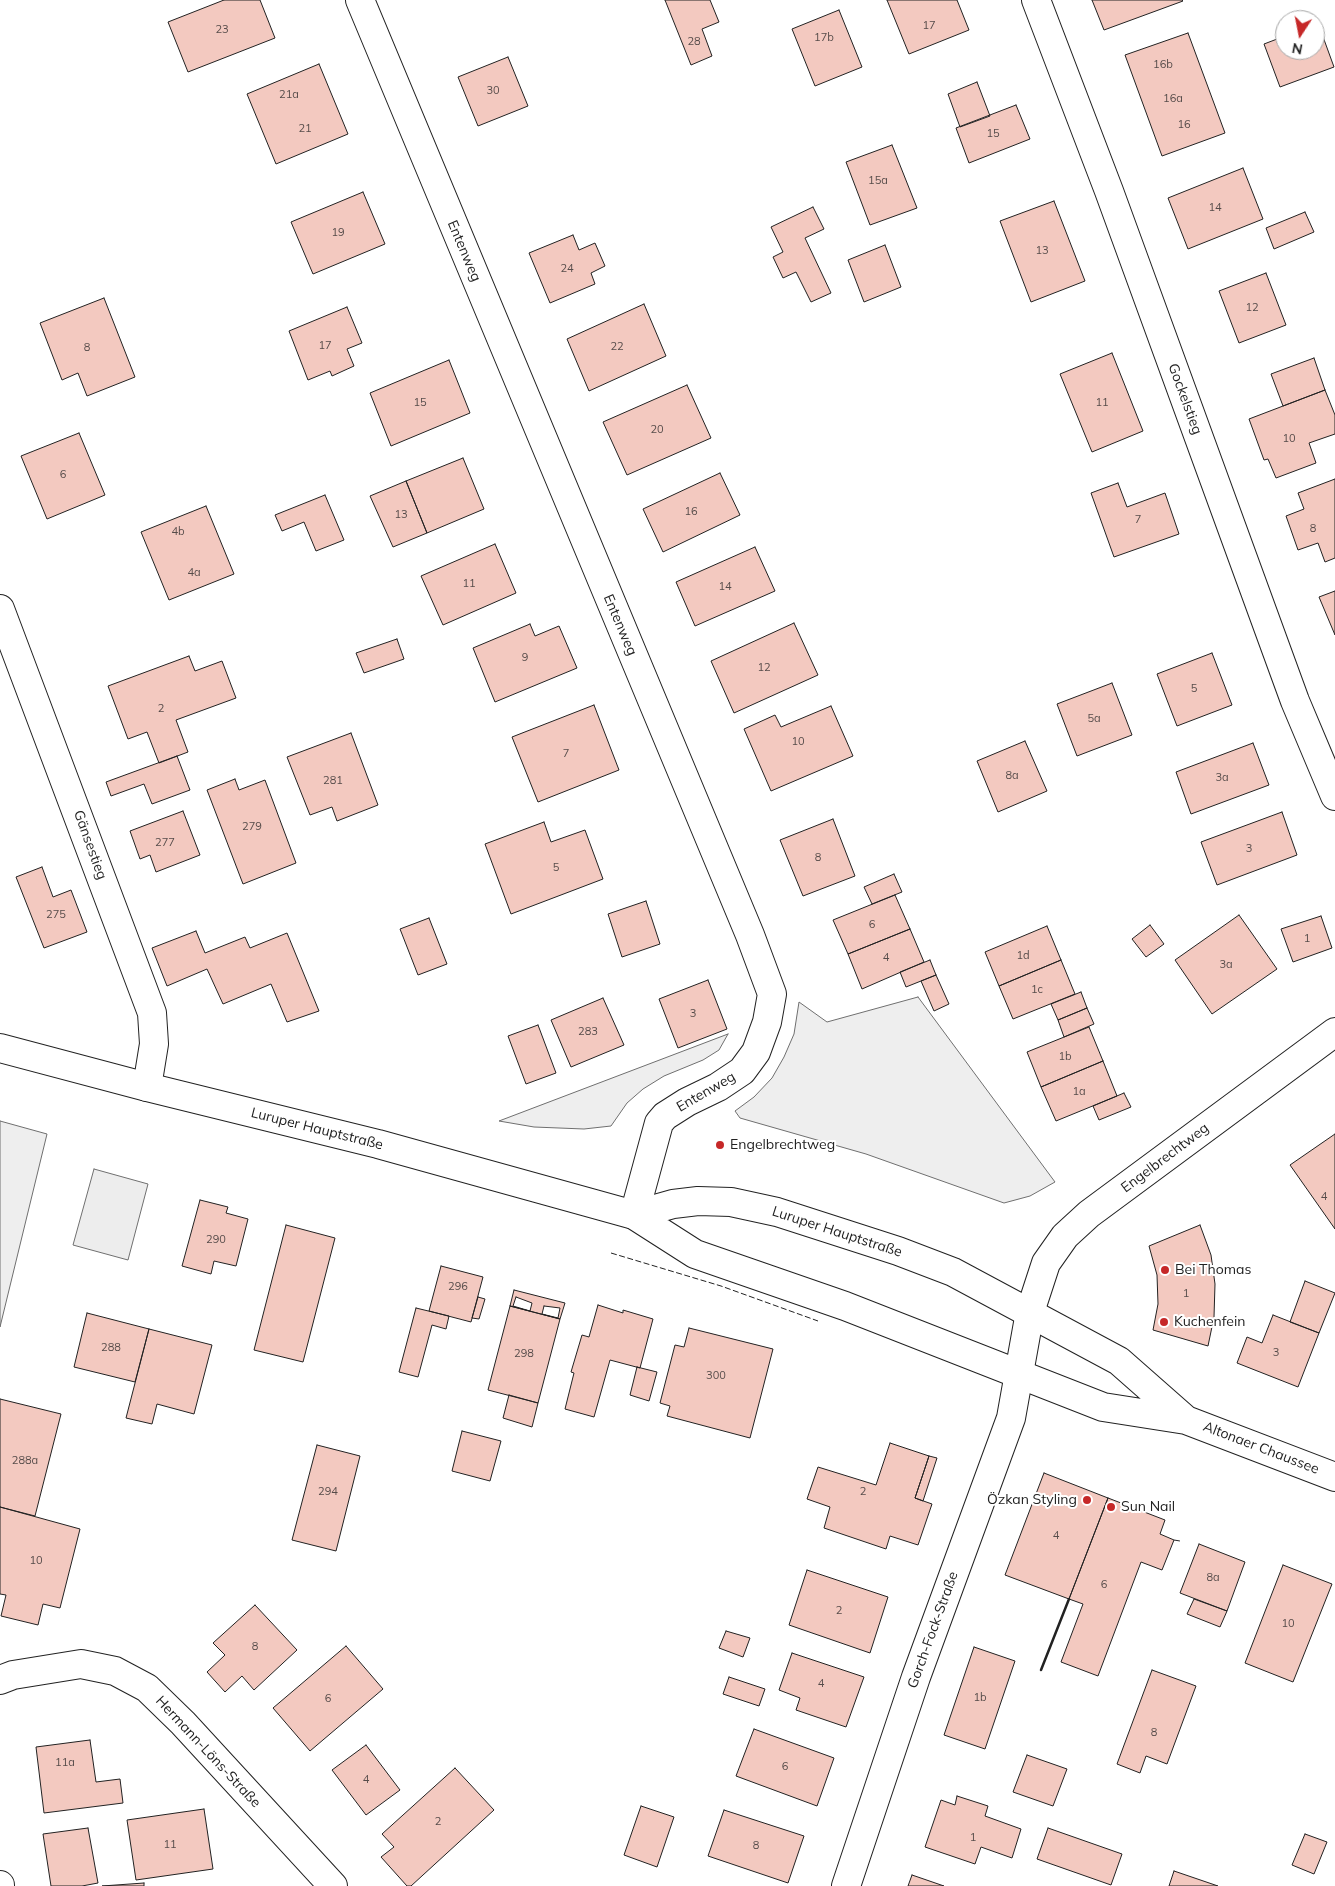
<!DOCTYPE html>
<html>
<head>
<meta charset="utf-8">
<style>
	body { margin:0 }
	#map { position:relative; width:1335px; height:1886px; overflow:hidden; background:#fff; font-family:Mulish,sans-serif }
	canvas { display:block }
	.north { position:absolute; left:1275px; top:10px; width:50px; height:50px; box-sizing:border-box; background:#fff; border:1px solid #a7a7a7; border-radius:50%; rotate:191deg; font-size:14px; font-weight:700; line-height:20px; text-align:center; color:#222 }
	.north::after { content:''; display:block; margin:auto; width:18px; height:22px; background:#c62828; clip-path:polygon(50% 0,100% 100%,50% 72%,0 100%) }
</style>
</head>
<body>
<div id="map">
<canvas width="1335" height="1886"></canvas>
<div class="north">N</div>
</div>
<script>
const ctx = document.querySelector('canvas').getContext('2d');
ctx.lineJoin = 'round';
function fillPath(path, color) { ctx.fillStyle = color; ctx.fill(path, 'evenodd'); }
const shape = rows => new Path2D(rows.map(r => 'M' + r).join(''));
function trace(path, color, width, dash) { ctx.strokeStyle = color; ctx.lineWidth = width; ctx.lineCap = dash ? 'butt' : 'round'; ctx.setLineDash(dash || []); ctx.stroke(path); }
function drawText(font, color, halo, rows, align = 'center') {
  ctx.font = font + ' Mulish,sans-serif'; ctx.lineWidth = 4; ctx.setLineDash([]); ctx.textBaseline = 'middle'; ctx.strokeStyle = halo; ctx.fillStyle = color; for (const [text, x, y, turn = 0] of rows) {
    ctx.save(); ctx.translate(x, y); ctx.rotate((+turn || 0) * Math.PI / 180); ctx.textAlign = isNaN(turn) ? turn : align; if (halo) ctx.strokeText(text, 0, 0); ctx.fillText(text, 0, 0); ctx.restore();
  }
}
const green = shape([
	[918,997,1055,1182,1030,1196,1004,1203,866,1154,740,1118,735,1111,754,1097,772,1078,784,1057,794,1034,799,1002,827,1022,918,997],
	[728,1034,719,1050,703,1060,664,1076,643,1089,627,1103,611,1126,584,1129,534,1127,499,1121,728,1034],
	[0,1121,47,1134,0,1327,0,1121]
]);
fillPath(green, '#eee');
trace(green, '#6f6f6f', 1);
const parking = shape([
	[94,1169,148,1184,128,1260,73,1245,94,1169]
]);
fillPath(parking, '#ededed');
trace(parking, '#6f6f6f', 1);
const building = shape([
	[224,0,260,0,275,38,188,72,168,22,224,0],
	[665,0,710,0,719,22,702,29,712,56,691,65,665,0],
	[887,0,957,0,969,30,909,54,887,0],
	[1092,0,1182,0,1183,1,1104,30,1092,0],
	[839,10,862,67,815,86,792,29,839,10],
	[1318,23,1334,67,1280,87,1264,44,1285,36,1285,50,1315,50,1315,24,1318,23],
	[1188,33,1225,133,1162,156,1125,55,1188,33],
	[508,57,528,106,478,126,458,77,508,57],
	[319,64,348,134,276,164,247,94,319,64],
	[977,82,990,116,960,127,948,94,977,82],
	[1016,105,1030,139,969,163,956,128,1016,105],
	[892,145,917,208,870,225,846,162,892,145],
	[1243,168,1263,219,1188,249,1168,198,1243,168],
	[363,192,385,244,313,274,291,222,363,192],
	[1054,201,1085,281,1031,302,1000,221,1054,201],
	[813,207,824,229,805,238,831,293,811,302,796,272,783,278,773,257,783,252,771,227,813,207],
	[1305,212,1314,232,1274,249,1266,228,1305,212],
	[573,235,579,250,595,243,605,266,591,273,595,284,550,303,529,253,573,235],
	[885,245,901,287,864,302,848,260,885,245],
	[1266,273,1286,325,1239,343,1219,291,1266,273],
	[104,298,135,377,87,396,78,373,62,380,40,323,104,298],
	[644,304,666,356,589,391,567,339,644,304],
	[347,307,362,343,347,349,354,366,332,376,330,371,308,380,289,331,347,307],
	[1112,353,1143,431,1092,452,1060,374,1112,353],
	[1314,358,1325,390,1283,406,1271,374,1314,358],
	[449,360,470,413,391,446,370,393,449,360],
	[687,385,711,438,627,475,603,422,687,385],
	[1325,390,1335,415,1335,434,1309,443,1316,463,1276,478,1268,459,1264,460,1249,419,1325,390],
	[79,433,105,495,47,519,21,456,79,433],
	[463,458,484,509,427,533,406,481,463,458],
	[720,473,740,515,663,552,643,509,720,473],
	[1335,479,1335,558,1325,562,1318,543,1298,550,1286,516,1304,509,1298,493,1335,479],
	[406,481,427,533,393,547,370,496,406,481],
	[1118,483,1127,507,1165,493,1179,534,1114,557,1091,493,1118,483],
	[325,495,344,540,316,551,304,522,282,531,275,515,325,495],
	[206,506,234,574,169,600,141,532,206,506],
	[495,544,516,593,443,625,421,576,495,544],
	[755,547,775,591,695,626,676,582,755,547],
	[1335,591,1335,635,1319,597,1335,591],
	[794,623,818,675,734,713,711,661,794,623],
	[530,624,535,636,559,626,577,668,495,702,473,648,530,624],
	[397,639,404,659,364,673,356,653,397,639],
	[1212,653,1232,705,1177,726,1157,674,1212,653],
	[189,656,195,671,222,661,236,698,176,720,188,752,159,763,147,732,128,739,108,686,189,656],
	[1112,683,1132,735,1077,756,1057,704,1112,683],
	[594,705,619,770,538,802,512,737,594,705],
	[831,706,853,756,771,791,744,729,775,715,781,727,831,706],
	[351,733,378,805,337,821,332,807,310,815,287,757,351,733],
	[1025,741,1047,791,998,812,977,761,1025,741],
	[1253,743,1269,785,1191,814,1176,772,1253,743],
	[177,756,190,790,152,804,144,784,111,796,106,782,177,756],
	[235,779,239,790,265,780,296,863,243,884,207,790,235,779],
	[183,811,200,855,156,872,150,855,140,859,130,831,183,811],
	[1282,812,1297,855,1217,885,1201,842,1282,812],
	[833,819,855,876,803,896,780,840,833,819],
	[544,822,551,842,585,830,603,879,511,914,485,844,544,822],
	[42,867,53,897,71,890,87,932,44,948,16,877,42,867],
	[894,874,902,892,872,904,864,887,894,874],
	[895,895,910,929,848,954,833,920,895,895],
	[646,901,660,944,622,957,608,914,646,901],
	[1239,915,1277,969,1212,1014,1175,960,1239,915],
	[1321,916,1332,948,1293,962,1281,929,1321,916],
	[429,918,447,964,418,975,400,929,429,918],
	[1150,925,1164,944,1146,957,1132,939,1150,925],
	[1047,926,1061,960,999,986,985,952,1047,926],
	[910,929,924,962,862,989,848,954,910,929],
	[196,931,205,953,245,937,250,948,287,933,319,1011,287,1022,271,984,223,1004,207,969,167,986,152,948,196,931],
	[930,960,936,975,906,987,900,972,930,960],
	[1061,960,1075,994,1013,1019,999,986,1061,960],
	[936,975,949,1004,934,1011,921,981,936,975],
	[708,980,727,1029,678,1048,659,999,708,980],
	[1081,992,1087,1008,1058,1020,1051,1004,1081,992],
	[603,998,624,1045,571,1067,551,1020,603,998],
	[1087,1008,1094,1024,1064,1037,1058,1020,1087,1008],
	[538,1025,556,1073,526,1084,508,1036,538,1025],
	[1089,1027,1103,1061,1041,1087,1027,1052,1089,1027],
	[1103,1061,1117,1096,1056,1121,1041,1087,1103,1061],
	[1124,1093,1131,1107,1099,1120,1093,1106,1124,1093],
	[1335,1134,1335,1229,1290,1165,1335,1134],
	[200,1200,228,1207,226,1213,248,1219,236,1266,214,1261,211,1274,182,1266,200,1200],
	[286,1225,335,1238,303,1362,254,1350,286,1225],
	[1200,1225,1211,1255,1215,1284,1214,1317,1208,1346,1153,1330,1158,1304,1157,1275,1149,1246,1200,1225],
	[441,1266,483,1277,471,1322,429,1311,441,1266],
	[1305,1281,1335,1293,1319,1333,1290,1322,1305,1281],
	[514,1290,565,1303,560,1319,510,1306,514,1290],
	[478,1297,485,1299,479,1319,472,1318,478,1297],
	[516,1297,532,1303,530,1311,513,1306,516,1297],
	[598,1305,623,1313,623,1310,653,1319,640,1368,610,1360,594,1417,565,1409,574,1373,571,1372,582,1335,589,1337,598,1305],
	[510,1306,560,1319,538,1403,488,1390,510,1306],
	[544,1306,560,1308,558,1318,542,1314,544,1306],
	[416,1308,449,1316,446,1329,432,1325,418,1377,399,1372,416,1308],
	[87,1313,149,1329,135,1382,74,1367,87,1313],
	[1273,1315,1319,1333,1298,1387,1237,1363,1247,1337,1262,1343,1273,1315],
	[689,1328,773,1349,750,1438,667,1416,670,1406,660,1403,675,1345,684,1347,689,1328],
	[149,1329,212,1345,194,1414,157,1404,152,1424,126,1418,149,1329],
	[637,1367,657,1372,649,1401,630,1395,637,1367],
	[509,1395,538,1403,532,1427,503,1418,509,1395],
	[0,1399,61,1414,35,1516,0,1507,0,1399],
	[462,1431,501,1441,490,1481,452,1471,462,1431],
	[890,1443,929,1456,915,1498,932,1504,918,1545,890,1536,886,1549,824,1528,830,1507,807,1499,818,1467,876,1485,890,1443],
	[317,1445,360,1456,336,1551,292,1540,317,1445],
	[929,1456,937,1458,923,1501,915,1498,929,1456],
	[1044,1473,1108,1498,1069,1599,1005,1575,1044,1473],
	[1108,1498,1165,1520,1160,1534,1174,1540,1162,1570,1141,1562,1098,1676,1061,1662,1083,1604,1069,1599,1108,1498],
	[0,1507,80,1529,60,1608,43,1604,38,1625,1,1616,6,1595,0,1594,0,1507],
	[1199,1544,1245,1562,1227,1611,1180,1593,1199,1544],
	[1283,1565,1332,1584,1293,1682,1245,1663,1283,1565],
	[807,1570,888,1597,870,1653,789,1625,807,1570],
	[1194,1599,1227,1611,1220,1627,1187,1614,1194,1599],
	[255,1605,297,1650,254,1690,242,1676,225,1692,207,1672,225,1655,213,1643,255,1605],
	[726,1631,750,1638,743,1657,719,1648,726,1631],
	[346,1646,383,1689,310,1751,273,1708,346,1646],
	[974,1647,1015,1661,985,1749,944,1735,974,1647],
	[792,1653,864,1677,846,1727,796,1710,800,1698,779,1690,792,1653],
	[1152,1670,1196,1686,1167,1764,1146,1756,1140,1773,1117,1764,1152,1670],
	[729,1677,765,1689,759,1706,723,1694,729,1677],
	[754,1729,834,1758,817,1806,736,1776,754,1729],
	[90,1740,96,1782,120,1779,123,1803,44,1813,36,1747,90,1740],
	[366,1745,400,1790,366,1815,332,1770,366,1745],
	[1027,1755,1067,1769,1053,1806,1013,1792,1027,1755],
	[455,1768,494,1810,411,1886,407,1886,381,1857,394,1847,382,1834,455,1768],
	[957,1796,988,1806,985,1816,1021,1829,1012,1858,981,1847,975,1864,925,1847,941,1800,955,1805,957,1796],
	[641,1806,674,1817,657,1867,624,1855,641,1806],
	[204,1809,213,1869,136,1880,127,1820,204,1809],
	[724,1810,804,1836,788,1883,708,1856,724,1810],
	[88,1828,98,1883,82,1886,51,1886,43,1834,88,1828],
	[1048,1828,1122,1854,1111,1885,1037,1859,1048,1828],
	[1305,1834,1327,1842,1314,1874,1292,1865,1305,1834],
	[1174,1871,1218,1886,1169,1886,1174,1871],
	[912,1875,944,1886,908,1886,912,1875],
	[144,1883,144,1886,102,1886,144,1883]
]);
fillPath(building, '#f3c9c0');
trace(building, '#222', 1);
const street = shape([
	[360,0,750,935,772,994,767,1022,756,1052,742,1071,718,1087,687,1102,665,1116,659,1123,634,1215],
	[1036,0,1109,191,1295,701,1335,796],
	[0,609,152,1013,154,1044,147,1087],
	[0,1680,13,1675,81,1664,115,1671,147,1688,183,1723,333,1886],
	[0,1885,0,1886],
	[846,1886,916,1677,1011,1418,1030,1312,1046,1263,1065,1236,1089,1214,1335,1032]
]);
const primary = shape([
	[0,1048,147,1087,378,1144,634,1215,695,1254,845,1306,1103,1407,1186,1420,1335,1477],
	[634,1215,673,1204,698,1201,731,1202,777,1212,898,1251,953,1272,1119,1361,1186,1420]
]);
trace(street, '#222', 30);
trace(primary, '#222', 30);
trace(street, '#fff', 28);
trace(primary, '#fff', 28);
trace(shape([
	[611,1253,721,1286,818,1321],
	[1174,1540,1180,1541]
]), '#222', 1, [6, 2.5]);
trace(shape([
	[1041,1670,1069,1599]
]), '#222', 2.5);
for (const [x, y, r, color] of [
	[720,1145,5,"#c62828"],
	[1165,1270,5,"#c62828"],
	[1164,1322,5,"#c62828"],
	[1087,1500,5,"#c62828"],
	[1111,1507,5,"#c62828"]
]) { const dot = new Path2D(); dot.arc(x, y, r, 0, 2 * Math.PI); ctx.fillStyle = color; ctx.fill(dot); trace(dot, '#fff', 2); }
drawText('11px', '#564c4a', null, [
	["17",929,26],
	["23",222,30],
	["17b",824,38],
	["28",694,42],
	["16b",1163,65],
	["30",493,91],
	["21a",289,95],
	["16a",1173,99],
	["16",1184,125],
	["21",305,129],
	["15",993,134],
	["15a",878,181],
	["14",1215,208],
	["19",338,233],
	["13",1042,251],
	["24",567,269],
	["12",1252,308],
	["17",325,346],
	["22",617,347],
	["8",87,348],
	["15",420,403],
	["11",1102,403],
	["20",657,430],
	["10",1289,439],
	["6",63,475],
	["16",691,512],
	["13",401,515],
	["7",1138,520],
	["8",1313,529],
	["4b",178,532],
	["4a",194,573],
	["11",469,584],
	["14",725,587],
	["9",525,658],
	["12",764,668],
	["5",1194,689],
	["2",161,709],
	["5a",1094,719],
	["10",798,742],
	["7",566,754],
	["8a",1012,776],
	["3a",1222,778],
	["281",333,781],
	["279",252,827],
	["277",165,843],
	["3",1249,849],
	["8",818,858],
	["5",556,868],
	["275",56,915],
	["6",872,925],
	["1",1307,939],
	["1d",1023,956],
	["4",886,958],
	["3a",1226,965],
	["1c",1037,990],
	["3",693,1014],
	["283",588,1032],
	["1b",1065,1057],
	["1a",1079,1092],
	["4",1324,1197],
	["290",216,1240],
	["296",458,1287],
	["1",1186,1294],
	["288",111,1348],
	["3",1276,1353],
	["298",524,1354],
	["300",716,1376],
	["288a",25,1461],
	["294",328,1492],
	["2",863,1492],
	["4",1056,1536],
	["10",36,1561],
	["8a",1213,1578],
	["6",1104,1585],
	["2",839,1611],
	["10",1288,1624],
	["8",255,1647],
	["4",821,1684],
	["1b",980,1698],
	["6",328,1699],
	["8",1154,1733],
	["11a",65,1763],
	["6",785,1767],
	["4",366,1780],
	["2",438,1822],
	["1",973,1838],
	["11",170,1845],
	["8",756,1846]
]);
drawText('14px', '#222', '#fff', [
	["Entenweg",464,251,67],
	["Gockelstieg",1185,399,70],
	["Entenweg",620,625,67],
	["Gänsestieg",90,845,70],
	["Entenweg",706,1092,-30],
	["Luruper Hauptstraße",317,1129,14],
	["Engelbrechtweg",1165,1158,-37],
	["Luruper Hauptstraße",837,1232,18],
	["Altonaer Chaussee",1261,1448,21],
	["Gorch-Fock-Straße",933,1630,-70],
	["Hermann-Löns-Straße",208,1752,47]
]);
drawText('14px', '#222', '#fff', [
	["Engelbrechtweg",730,1145],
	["Bei Thomas",1175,1270],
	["Kuchenfein",1174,1322],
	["Özkan Styling",1077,1500,"right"],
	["Sun Nail",1121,1507]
], 'left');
</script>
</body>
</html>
